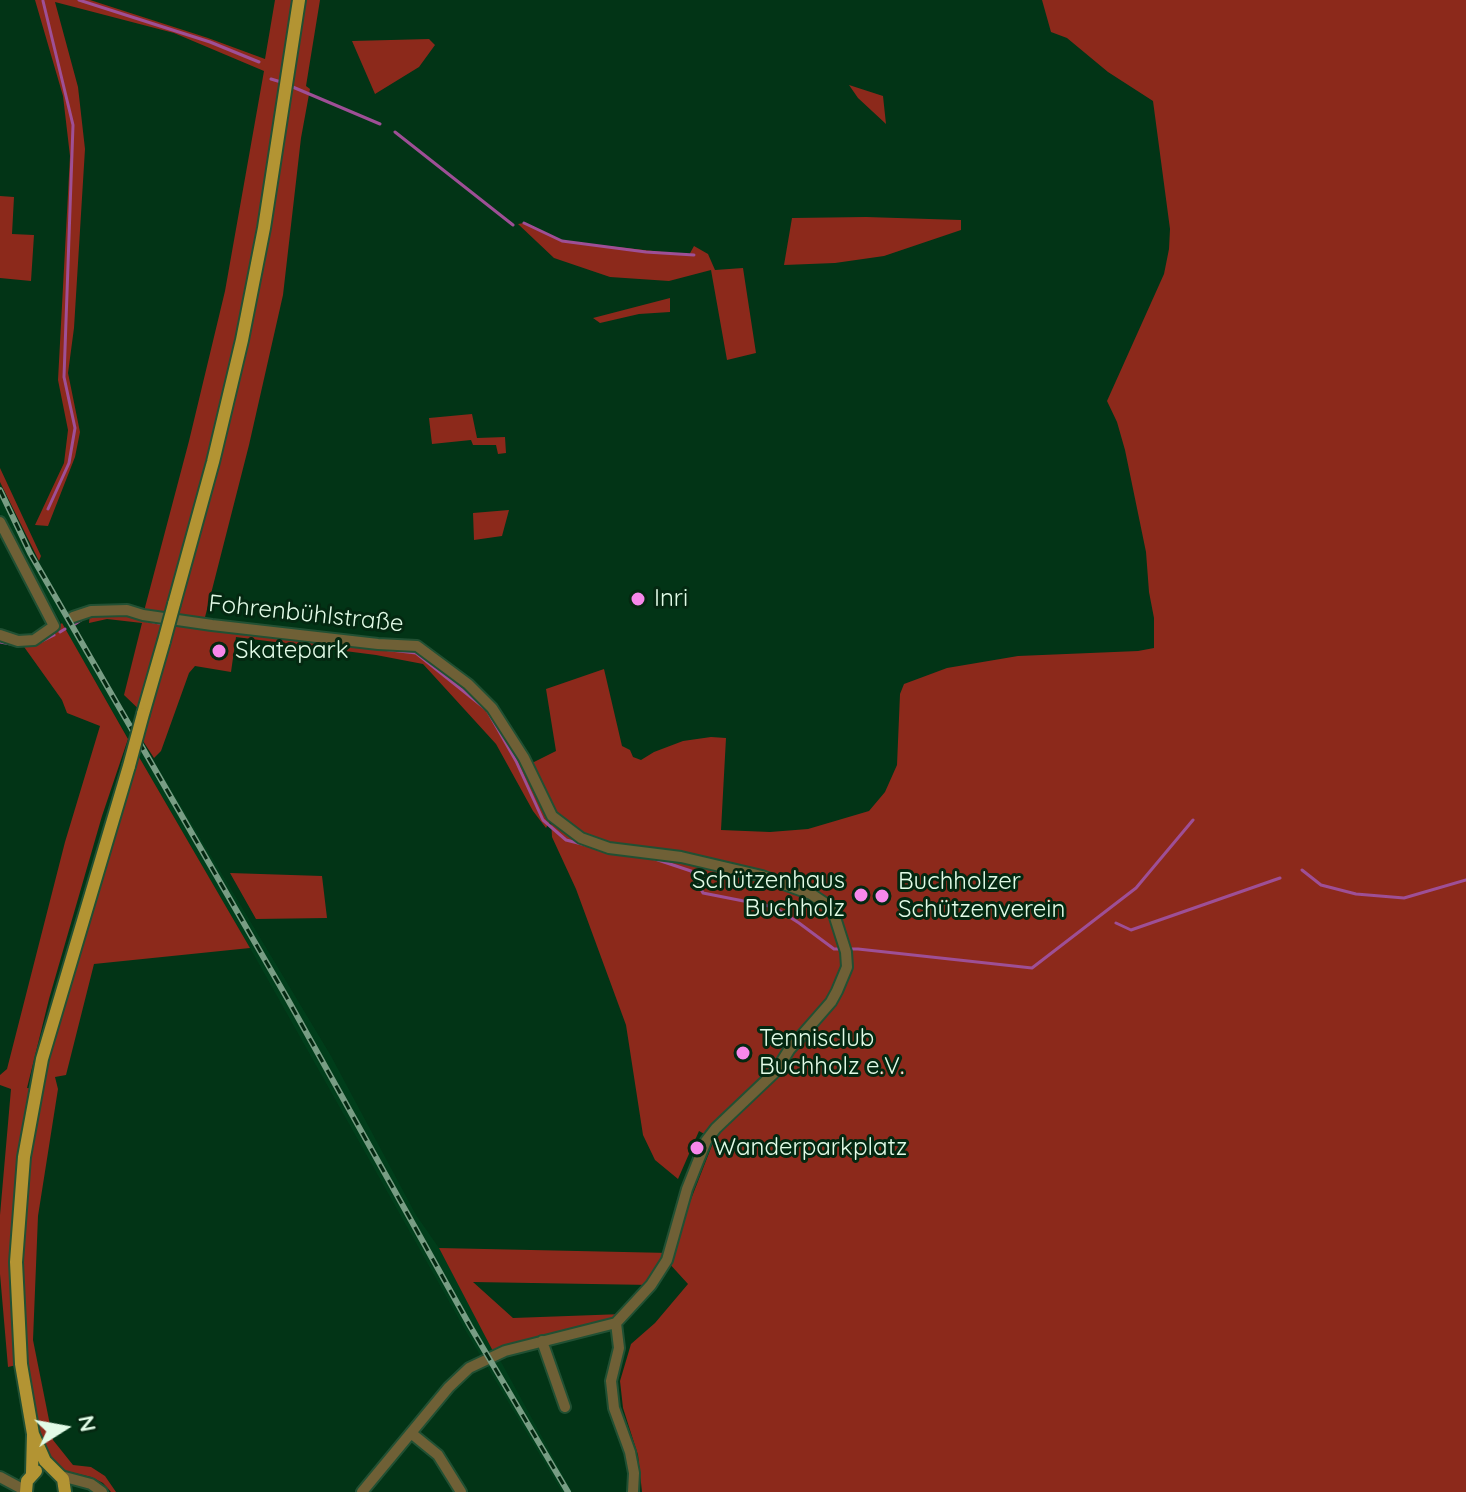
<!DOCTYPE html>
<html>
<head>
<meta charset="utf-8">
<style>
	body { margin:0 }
	#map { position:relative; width:1466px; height:1492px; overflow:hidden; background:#023416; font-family:Quicksand,sans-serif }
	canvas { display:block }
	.north { position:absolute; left:24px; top:1388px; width:80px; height:80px; -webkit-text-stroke:6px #042811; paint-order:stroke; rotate:79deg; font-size:22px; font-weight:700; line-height:32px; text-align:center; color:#e2fbe7 }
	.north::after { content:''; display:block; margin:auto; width:28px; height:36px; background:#e2fbe7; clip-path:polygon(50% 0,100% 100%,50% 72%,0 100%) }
</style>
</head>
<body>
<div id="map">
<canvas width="1466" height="1492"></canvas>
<div class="north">N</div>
</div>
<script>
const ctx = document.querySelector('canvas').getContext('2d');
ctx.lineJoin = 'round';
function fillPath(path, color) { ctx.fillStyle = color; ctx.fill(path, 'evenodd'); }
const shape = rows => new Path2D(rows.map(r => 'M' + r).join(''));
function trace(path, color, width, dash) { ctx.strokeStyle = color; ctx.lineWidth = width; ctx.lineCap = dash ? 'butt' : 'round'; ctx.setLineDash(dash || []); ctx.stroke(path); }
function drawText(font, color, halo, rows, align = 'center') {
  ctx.font = font + ' Quicksand,sans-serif'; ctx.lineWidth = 6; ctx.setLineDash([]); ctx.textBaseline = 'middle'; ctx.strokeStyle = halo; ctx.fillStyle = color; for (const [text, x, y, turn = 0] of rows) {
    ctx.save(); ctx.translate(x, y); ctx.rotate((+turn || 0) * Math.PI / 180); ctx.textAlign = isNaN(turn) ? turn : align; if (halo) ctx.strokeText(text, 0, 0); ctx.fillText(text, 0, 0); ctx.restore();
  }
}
fillPath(shape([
	[0,482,30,546,121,706,331,1056,416,1215,439,1248,572,1492,562,1492,464,1328,250,948,36,579,0,513]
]), '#003d1a');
fillPath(shape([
	[35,0,90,0,208,38,265,59,275,0,320,0,306,86,310,89,301,138,283,295,249,445,203,625,416,648,492,708,528,765,556,751,546,689,604,669,622,746,630,750,633,757,641,760,654,752,683,741,711,737,726,738,721,830,770,832,808,829,869,811,885,792,897,765,900,694,904,684,947,668,1018,656,1138,651,1154,648,1154,618,1149,592,1146,552,1125,450,1117,422,1107,401,1164,274,1169,249,1170,229,1153,101,1108,72,1067,38,1051,32,1042,0,1466,0,1466,1492,642,1492,638,1455,623,1408,620,1381,631,1344,655,1323,688,1284,667,1261,651,1285,473,1282,513,1318,623,1314,616,1323,495,1355,439,1248,670,1253,718,1130,778,1073,829,1000,799,1031,759,1085,708,1136,699,1131,678,1179,655,1160,643,1135,626,1025,576,889,552,837,551,819,546,828,533,811,496,744,423,664,376,655,236,637,231,672,195,666,189,673,161,751,154,758,143,741,149,719,124,695,142,623,107,619,89,623,90,613,143,615,189,441,225,291,264,71,174,33,55,2,78,87,85,149,74,328,68,373,80,432,75,457,48,526,35,525,64,463,68,430,58,380,70,156,63,96],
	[429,39,435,45,419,67,375,94,352,41],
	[849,85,883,96,886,124,858,98],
	[0,196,14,197,12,234,34,235,31,281,0,278],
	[866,217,961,220,961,230,884,256,835,263,784,265,792,218],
	[524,223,562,241,572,242,689,255,694,246,708,254,715,270,743,268,756,353,727,360,711,270,669,281,610,277,554,258,518,224],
	[670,298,670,312,639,314,600,323,593,318],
	[472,414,477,438,505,437,506,453,498,454,496,445,473,445,471,440,432,444,429,418],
	[0,468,41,556,39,561,0,482],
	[509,510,502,536,474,540,473,513],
	[62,623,128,739,102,816,49,999,27,1088,41,1089,106,856,139,757,250,948,94,964,66,1075,55,1077,58,1089,38,1216,33,1340,53,1440,73,1465,91,1467,105,1476,116,1492,111,1492,103,1483,91,1477,62,1470,47,1455,21,1364,8,1367,0,1274,0,1215,11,1089,0,1085,0,1075,7,1069,65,842,100,726,67,713,62,700,22,644,45,638],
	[230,873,322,876,327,918,256,919]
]), '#8c291b');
trace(shape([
	[79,0,210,42,259,62],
	[43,1,73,125,64,377,75,428,69,463,48,509],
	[271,79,281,82],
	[288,85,380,124],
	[395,132,513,225],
	[524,223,562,241,646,252,694,255],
	[144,620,164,624],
	[75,624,81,620],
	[60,632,65,629],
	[0,642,16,645],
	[36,644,54,635],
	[382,649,416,653,487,710,516,761,543,820,566,840,590,846],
	[652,858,691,871,703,893,774,907,799,923,834,949,858,949,1032,968,1136,888,1193,820],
	[1302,870,1321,885,1356,894,1404,898,1466,880],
	[1116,923,1131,930,1280,878]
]), '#9e4f96', 3);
const minor = shape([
	[0,522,54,626,34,640,18,641,0,635],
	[73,617,91,611,127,610,143,615,212,625,378,644,417,646,468,684,492,708,524,758,552,816,581,838,609,848,681,857,762,876,811,894,832,908,846,952,847,967,837,991,831,1002,789,1050,776,1071,716,1128,706,1141,687,1189,667,1260,651,1285,616,1323],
	[616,1323,619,1348,611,1381,614,1408,630,1452,634,1473,633,1492],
	[542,1341,565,1407],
	[411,1433,438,1455,461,1492],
	[61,1476,91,1484,102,1492],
	[0,1477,26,1491],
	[362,1492,449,1387,469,1368,505,1351,616,1323]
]);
const major = shape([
	[174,604,213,462,242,340,264,228,299,0],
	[143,714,164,641],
	[33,1434,45,1461,63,1479,65,1492],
	[32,1473,33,1434,21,1364,16,1262,24,1157,42,1059,129,766],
	[26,1492,27,1481,36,1471]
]);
trace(minor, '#215033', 14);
trace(major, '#215033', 16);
trace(minor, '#6f6036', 10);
trace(major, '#b39433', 12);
const rail = shape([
	[0,490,30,553,287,998,470,1326,568,1492]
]);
trace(rail, '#789d84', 6);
trace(rail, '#042811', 3, [9]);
const majorBridge = shape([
	[164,641,174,604],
	[129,766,143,714]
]);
trace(majorBridge, '#215033', 16, []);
trace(majorBridge, '#b39433', 12);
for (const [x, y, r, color] of [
	[638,599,8,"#f788eb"],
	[219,651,8,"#f788eb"],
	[861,895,8,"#f788eb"],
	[882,896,8,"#f788eb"],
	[743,1053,8,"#f788eb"],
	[697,1148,8,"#f788eb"]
]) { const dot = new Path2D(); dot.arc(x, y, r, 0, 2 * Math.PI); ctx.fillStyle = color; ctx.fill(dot); trace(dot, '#042811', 3); }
drawText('24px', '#e2fbe7', '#042811', [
	["Inri",654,599],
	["Skatepark",235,651],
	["Schützenhaus",845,881,"right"],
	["Buchholz",845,909,"right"],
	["Buchholzer",898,882],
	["Schützenverein",898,910],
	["Tennisclub",759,1039],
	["Buchholz e.V.",759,1067],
	["Wanderparkplatz",713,1148]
], 'left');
drawText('24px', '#e2fbe7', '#042811', [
	["Fohrenbühlstraße",306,614,6]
]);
</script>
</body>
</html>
